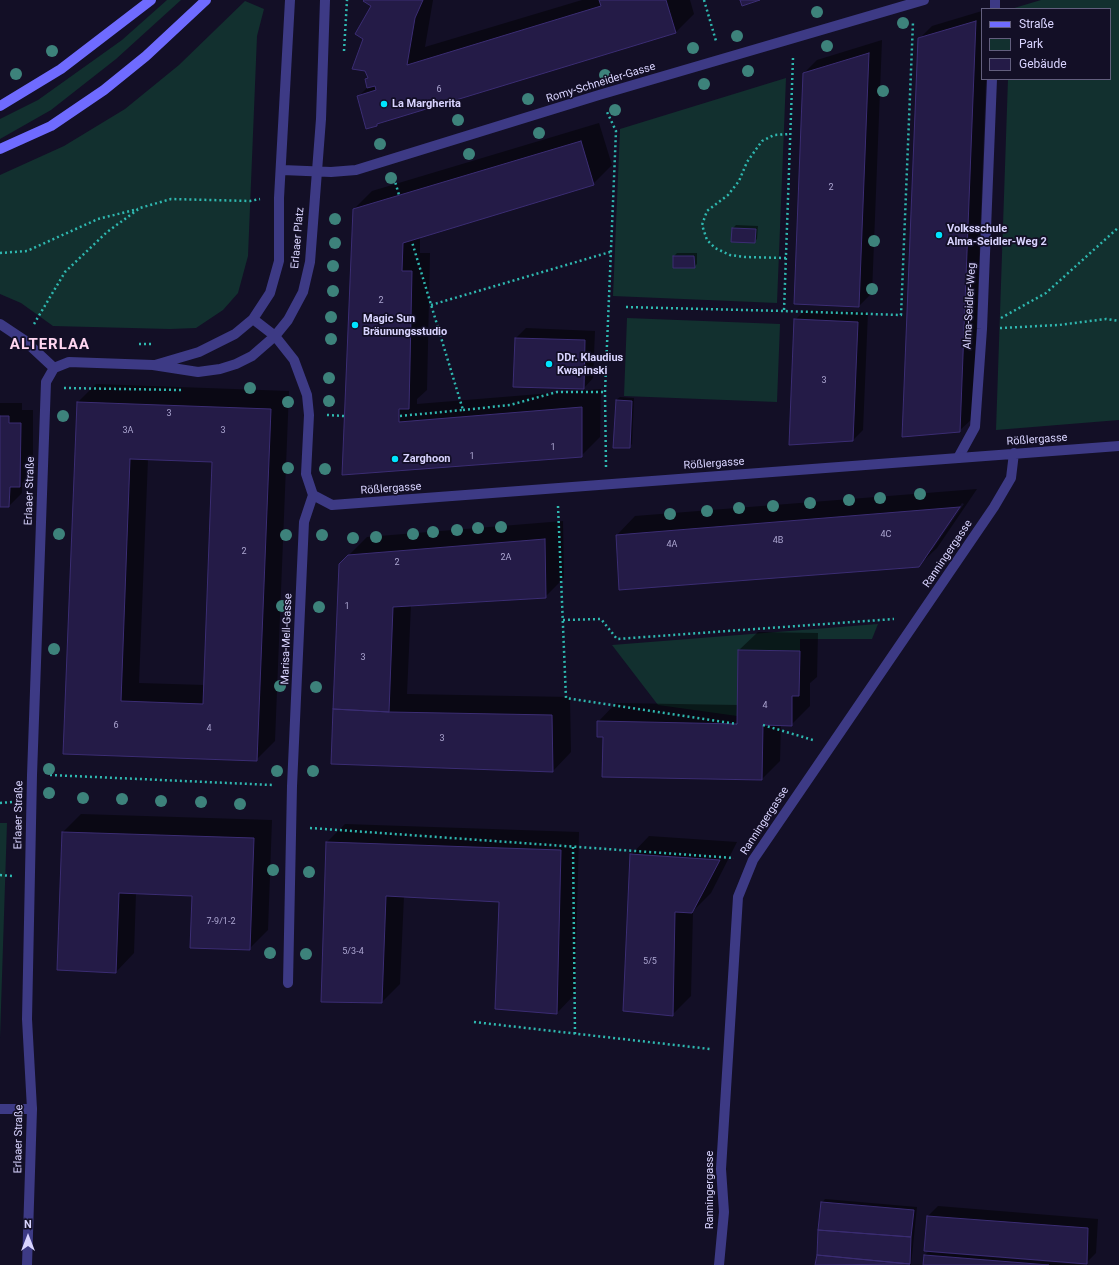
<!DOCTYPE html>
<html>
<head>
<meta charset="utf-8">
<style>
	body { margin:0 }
	#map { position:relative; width:1119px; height:1265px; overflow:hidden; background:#130f26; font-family:Roboto,sans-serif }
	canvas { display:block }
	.legend { position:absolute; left:981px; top:8px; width:130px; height:72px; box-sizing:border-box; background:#130f26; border:1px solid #625e7d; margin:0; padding:5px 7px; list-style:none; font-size:12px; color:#d9d4ff }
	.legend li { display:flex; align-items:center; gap:8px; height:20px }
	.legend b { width:20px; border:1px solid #625e7d }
	.north { position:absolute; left:8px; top:1217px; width:40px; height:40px; -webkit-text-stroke:3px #130f26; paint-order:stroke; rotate:0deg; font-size:11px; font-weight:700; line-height:16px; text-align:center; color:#d9d4ff }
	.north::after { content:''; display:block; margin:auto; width:14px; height:18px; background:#d9d4ff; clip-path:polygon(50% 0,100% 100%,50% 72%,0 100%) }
</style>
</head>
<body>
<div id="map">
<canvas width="1119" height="1265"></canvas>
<ul class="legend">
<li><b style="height:5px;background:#6f6bff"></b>Straße</li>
<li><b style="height:11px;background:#12302f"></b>Park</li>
<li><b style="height:11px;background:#241b47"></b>Gebäude</li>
</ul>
<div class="north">N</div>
</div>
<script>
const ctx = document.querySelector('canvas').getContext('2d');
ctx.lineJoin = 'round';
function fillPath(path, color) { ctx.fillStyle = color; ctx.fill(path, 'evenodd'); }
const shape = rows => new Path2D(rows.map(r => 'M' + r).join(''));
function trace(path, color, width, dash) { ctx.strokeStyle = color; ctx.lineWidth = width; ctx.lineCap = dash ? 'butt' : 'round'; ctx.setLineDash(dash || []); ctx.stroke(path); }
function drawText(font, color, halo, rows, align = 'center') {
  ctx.font = font + ' Roboto,sans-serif'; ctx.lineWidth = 3.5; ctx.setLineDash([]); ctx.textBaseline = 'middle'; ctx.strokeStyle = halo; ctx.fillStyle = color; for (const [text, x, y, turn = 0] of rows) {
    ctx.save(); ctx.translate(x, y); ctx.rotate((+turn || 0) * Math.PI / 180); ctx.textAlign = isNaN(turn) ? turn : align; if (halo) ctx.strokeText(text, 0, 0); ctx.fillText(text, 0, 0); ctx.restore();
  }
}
fillPath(shape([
	[167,0,181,0,116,59,51,110,0,139,0,119,38,100,122,40],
	[1041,0,1119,0,1119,420,996,430,1008,79,1110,79,1110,9,1011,9],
	[245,1,264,9,257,36,248,256,238,293,223,310,196,328,170,329,53,326,21,303,0,294,0,175,64,146,125,109,179,65],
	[786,78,777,303,613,296,620,129],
	[627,318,780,324,777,402,624,396],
	[878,624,872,639,800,639,800,651,739,650,737,716,658,705,612,645],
	[0,823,7,823,0,1038]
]), '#12302f');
fillPath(shape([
	[365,0,433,0,425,47,582,0,690,0,694,14,676,32,380,122,377,125,359,96,368,87,366,79,368,76,364,38,372,5],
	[982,11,982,79,986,79,973,418,959,431,919,39,932,26],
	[882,40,872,293,859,306,804,73,817,60],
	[599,123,612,165,593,184,420,237,420,253,430,253,427,390,417,399,417,404,601,389,600,437,581,456,343,474,353,210,372,191],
	[736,225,758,226,757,239,754,242,733,228],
	[677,253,697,253,697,264,694,267,674,267,674,256],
	[805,310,868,312,863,430,853,440,795,320],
	[526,328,595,331,593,378,584,388,516,338],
	[96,384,289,391,275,741,256,760,64,753,78,402],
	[148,459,213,461,205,685,139,683],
	[620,397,634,398,632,444,629,447,616,400],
	[0,403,22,403,22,410,33,410,33,473,22,483,22,493,9,506,0,506],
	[977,489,937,548,918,566,620,589,617,535,635,516],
	[962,503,964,504,932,550,930,550],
	[563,521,564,578,545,597,411,605,407,694,570,697,571,752,553,771,332,763,340,564,367,537],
	[758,632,818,633,817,677,810,683,810,706,791,725,781,725,780,761,762,779,604,736,598,722,616,703,739,705,739,650],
	[81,814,272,820,268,930,249,949,193,895,136,893,134,953,116,972,63,832],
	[345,824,579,832,575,994,557,1013,500,901,404,896,400,984,382,1002,327,842],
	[649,836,737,842,711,893,693,911,691,996,672,1015,631,855],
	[825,1199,917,1207,911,1265,816,1265,822,1203],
	[938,1206,1098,1219,1096,1253,1086,1263,925,1250,928,1216],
	[928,1252,1085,1265,924,1265,925,1255]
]), '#0007');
const building = shape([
	[364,0,423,0,415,18,407,65,601,6,599,0,666,0,676,33,377,124,377,126,366,129,357,96,376,90,375,86,367,88,365,79,368,78,365,71,352,69,363,39,355,34,371,6,363,1,364,0],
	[740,0,760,0,742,6,740,0],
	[976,21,960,432,902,437,918,38,976,21],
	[869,53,859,307,794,304,803,73,869,53],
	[581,141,594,185,403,243,402,271,412,271,409,409,399,409,399,422,582,407,582,457,342,475,353,209,581,141],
	[732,228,756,229,755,243,731,242,732,228],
	[673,256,694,256,695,268,673,268,673,256],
	[794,319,858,322,853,441,789,445,794,319],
	[515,338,585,340,584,389,513,387,515,338],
	[616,400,632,401,630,448,613,448,616,400],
	[77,402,271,409,257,761,63,754,77,402],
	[130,459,212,462,203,704,121,701,130,459],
	[0,416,9,416,9,423,21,423,20,487,10,487,9,507,0,507,0,416],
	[960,507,919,567,619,590,616,535,960,507],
	[545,539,546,598,393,607,389,712,333,709,339,564,348,555,545,539],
	[738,650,800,651,799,696,792,696,792,726,763,725,762,780,602,777,603,737,597,737,597,721,737,724,738,650],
	[333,709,389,712,552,715,553,772,331,764,333,709],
	[62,832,254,838,250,950,190,948,192,896,119,893,116,973,57,970,62,832],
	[326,842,561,850,557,1014,495,1009,499,902,386,896,382,1003,321,1002,326,842],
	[630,854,720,860,692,913,675,912,673,1016,623,1011,630,854],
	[821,1202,914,1210,911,1237,818,1230,821,1202],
	[927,1216,1088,1228,1087,1264,924,1251,927,1216],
	[818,1230,911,1237,910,1264,817,1255,818,1230],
	[817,1255,910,1264,815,1265,817,1255],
	[924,1255,1049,1265,923,1265,924,1255]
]);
fillPath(building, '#241b47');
trace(building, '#3b2d73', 1);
trace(shape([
	[704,0,716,41],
	[344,51,347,0],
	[793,58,784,311,901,315,913,22],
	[394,178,399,195],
	[0,253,27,251,98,219,138,209],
	[786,258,745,257,730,255,715,248,707,240,702,225,707,211,728,195,739,181,747,162,762,141,774,135,790,134],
	[431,305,610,252],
	[626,307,784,311],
	[1001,318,1046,293,1119,227],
	[34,324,65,272,107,232,140,208,171,199,250,201,260,199],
	[1000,328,1059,325,1106,319,1119,321],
	[139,344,154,344],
	[64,388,181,390],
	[463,410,510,405,557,392,605,392],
	[327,415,344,416],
	[400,416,463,410,412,242],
	[606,467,605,392,616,131,607,112],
	[558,506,566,698,737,724],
	[563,620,601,619,617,639,894,619],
	[763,725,813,740],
	[50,775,273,785],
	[0,803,13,802],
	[310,828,734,858],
	[573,847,575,1034],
	[0,875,12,876],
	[474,1022,710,1049]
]), '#2fb8b0', 2.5, [2, 3]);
trace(shape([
	[0,1109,32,1109]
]), '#3d3a85', 10);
trace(shape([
	[995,9,995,0],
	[958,458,975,427,982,329,992,79]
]), '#3d3a85', 10);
trace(shape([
	[282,170,331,172,356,170,599,95,924,0],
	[253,319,275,336,294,360,307,395,309,415,306,474,313,495,304,522,292,786,288,983],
	[0,324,24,340,54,368],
	[155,365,199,352,235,334,253,319,270,293,279,261,279,198,290,0],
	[313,495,332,505,1119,446],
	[27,1265,32,1109,27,1019,32,775,46,382,54,368,69,362,153,365,198,372,220,369,236,364,252,356,275,336,288,320,303,292,310,262,321,119,325,0],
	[719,1265,724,1212,721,1169,738,897,753,860,994,507,1011,478,1014,453]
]), '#3d3a85', 10);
trace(shape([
	[0,106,61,69,151,0],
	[0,149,51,126,104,90,146,56,206,0]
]), '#6f6bff', 10);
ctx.fillStyle = '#3d827b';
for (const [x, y] of [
	[817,12],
	[903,23],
	[737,36],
	[827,46],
	[693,48],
	[52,51],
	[748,71],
	[16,74],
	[605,75],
	[704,84],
	[883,91],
	[528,99],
	[615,110],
	[458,120],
	[539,133],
	[380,144],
	[469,154],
	[391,178],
	[335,219],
	[874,241],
	[335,243],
	[333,266],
	[872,289],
	[333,291],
	[331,317],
	[331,339],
	[329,378],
	[250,388],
	[329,401],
	[288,402],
	[63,416],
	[288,468],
	[325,469],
	[920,494],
	[880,498],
	[849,500],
	[810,503],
	[773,506],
	[739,508],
	[707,511],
	[670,514],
	[501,527],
	[478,528],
	[457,530],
	[433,532],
	[59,534],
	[413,534],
	[286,535],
	[322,535],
	[376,537],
	[353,538],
	[282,606],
	[319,607],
	[54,649],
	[280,686],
	[316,687],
	[49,769],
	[277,771],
	[313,771],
	[49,793],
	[83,798],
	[122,799],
	[161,801],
	[201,802],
	[240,804],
	[273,870],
	[309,872],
	[270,953],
	[306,954]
]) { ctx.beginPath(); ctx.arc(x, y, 6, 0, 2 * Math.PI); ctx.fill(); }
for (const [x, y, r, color] of [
	[384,104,4,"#00e5ff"],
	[939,235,4,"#00e5ff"],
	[355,325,4,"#00e5ff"],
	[549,364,4,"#00e5ff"],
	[395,459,4,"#00e5ff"]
]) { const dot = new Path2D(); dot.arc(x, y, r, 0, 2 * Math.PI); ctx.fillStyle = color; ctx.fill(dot); trace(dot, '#130f26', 1.5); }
drawText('9px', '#aca6d1', null, [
	["6",439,90],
	["2",831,188],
	["2",381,301],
	["3",824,381],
	["3",169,414],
	["3A",128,431],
	["3",223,431],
	["1",553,448],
	["1",472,457],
	["4C",886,535],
	["4B",778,541],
	["4A",672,545],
	["2",244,552],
	["2A",506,558],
	["2",397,563],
	["1",347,607],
	["3",363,658],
	["4",765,706],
	["6",116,726],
	["4",209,729],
	["3",442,739],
	["7-9/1-2",221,922],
	["5/3-4",353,952],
	["5/5",650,962]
]);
drawText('11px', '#d9d4ff', '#130f26', [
	["Romy-Schneider-Gasse",601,83,-17],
	["Erlaaer Platz",298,238,-85],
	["Alma-Seidler-Weg",970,306,-87],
	["Rößlergasse",1037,440,-4],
	["Rößlergasse",714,464,-4],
	["Rößlergasse",391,489,-4],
	["Erlaaer Straße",30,491,-88],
	["Ranningergasse",948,554,-56],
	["Marisa-Mell-Gasse",287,639,-88],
	["Erlaaer Straße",19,815,-89],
	["Ranningergasse",765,821,-57],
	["Erlaaer Straße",19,1139,-89],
	["Ranningergasse",710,1190,-90]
]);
drawText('bold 11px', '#d9d4ff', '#130f26', [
	["La Margherita",392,104],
	["Volksschule",947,229],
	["Alma-Seidler-Weg 2",947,242],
	["Magic Sun",363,319],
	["Bräunungsstudio",363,332],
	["DDr. Klaudius",557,358],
	["Kwapinski",557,371],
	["Zarghoon",403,459]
], 'left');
ctx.letterSpacing = '1px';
drawText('bold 15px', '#ffd6f0', '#130f26', [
	["ALTERLAA",50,345]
]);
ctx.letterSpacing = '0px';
</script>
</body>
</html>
